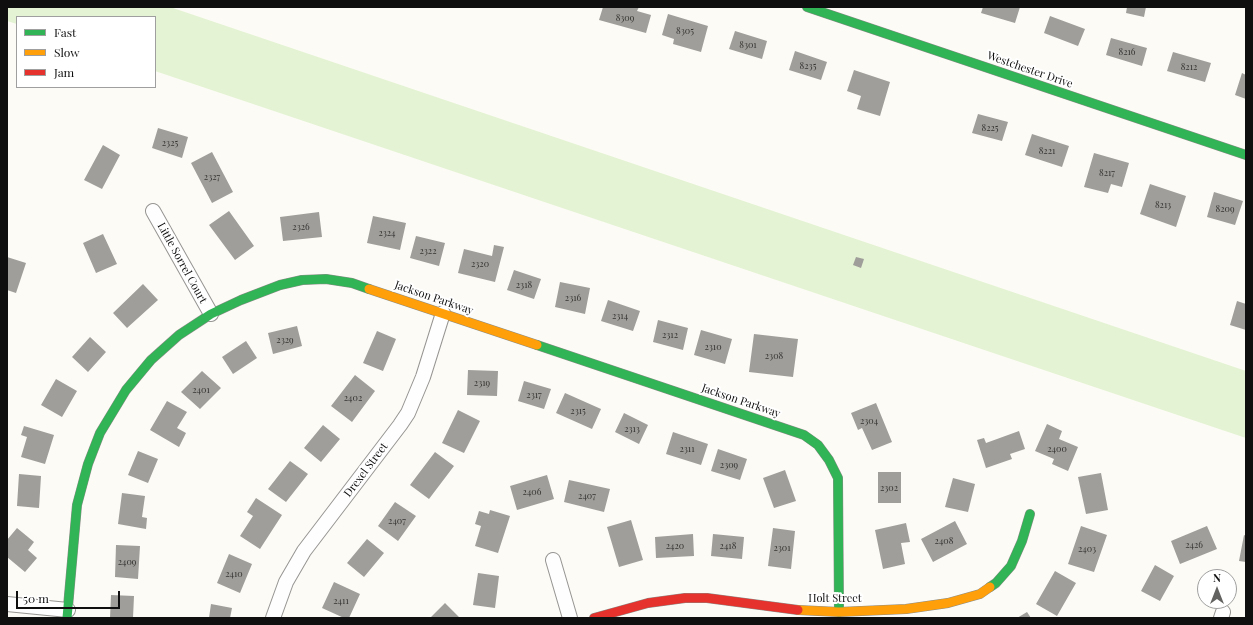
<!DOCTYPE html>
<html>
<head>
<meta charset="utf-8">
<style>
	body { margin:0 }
	#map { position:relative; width:1253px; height:625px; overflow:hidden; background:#fcfbf5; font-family:"Playfair Display",serif }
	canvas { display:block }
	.frame { position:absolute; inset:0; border:8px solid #0f0f0f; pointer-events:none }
	.legend { position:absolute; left:16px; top:16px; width:140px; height:72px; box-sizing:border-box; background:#fff; border:1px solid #9f9f9f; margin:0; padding:5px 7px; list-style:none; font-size:12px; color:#0f0f0f }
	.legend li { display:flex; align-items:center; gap:8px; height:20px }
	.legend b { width:20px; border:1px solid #9f9f9f }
	.north { position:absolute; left:1197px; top:569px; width:40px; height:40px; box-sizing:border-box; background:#fff; border:1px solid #9f9f9f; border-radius:50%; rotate:0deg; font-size:11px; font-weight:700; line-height:16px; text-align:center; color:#0f0f0f }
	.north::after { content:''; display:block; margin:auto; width:14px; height:18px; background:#626260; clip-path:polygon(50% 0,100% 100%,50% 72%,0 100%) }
	.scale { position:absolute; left:16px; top:591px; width:104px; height:18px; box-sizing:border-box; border:2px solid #0f0f0f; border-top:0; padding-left:5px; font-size:12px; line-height:14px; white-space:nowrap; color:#0f0f0f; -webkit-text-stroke:3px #fff; paint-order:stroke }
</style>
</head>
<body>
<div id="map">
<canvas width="1253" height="625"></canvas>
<div class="frame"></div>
<ul class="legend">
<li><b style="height:5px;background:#30b455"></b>Fast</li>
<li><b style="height:5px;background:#ff9f0a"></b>Slow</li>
<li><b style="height:5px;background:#e5322d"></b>Jam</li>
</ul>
<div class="north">N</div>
<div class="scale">50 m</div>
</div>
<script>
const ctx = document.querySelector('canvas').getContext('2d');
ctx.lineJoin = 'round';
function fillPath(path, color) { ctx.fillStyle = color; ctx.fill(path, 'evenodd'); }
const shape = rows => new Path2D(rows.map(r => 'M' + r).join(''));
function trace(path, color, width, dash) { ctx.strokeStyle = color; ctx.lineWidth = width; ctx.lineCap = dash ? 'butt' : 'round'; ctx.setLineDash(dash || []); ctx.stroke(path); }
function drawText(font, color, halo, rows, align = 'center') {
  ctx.font = font + ' "Playfair Display",serif'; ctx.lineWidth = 4; ctx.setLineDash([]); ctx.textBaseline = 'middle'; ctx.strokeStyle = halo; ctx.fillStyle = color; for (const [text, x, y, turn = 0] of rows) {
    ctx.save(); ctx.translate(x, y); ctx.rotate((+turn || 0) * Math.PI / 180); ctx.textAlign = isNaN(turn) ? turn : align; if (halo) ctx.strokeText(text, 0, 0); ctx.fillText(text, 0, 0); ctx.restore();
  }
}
fillPath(shape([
	[7,7,170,7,1246,371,1246,438,155,71,155,17,17,17,17,24,7,21]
]), '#e4f3d3');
fillPath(shape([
	[603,7,639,7,637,11,651,15,646,33,599,20],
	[983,7,1020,7,1015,23,981,13],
	[1127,7,1146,7,1144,17,1126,13],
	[668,14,708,26,701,52,673,44,674,39,662,35],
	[1050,16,1085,29,1078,46,1044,33],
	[735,31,767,41,762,59,729,49],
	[1111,38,1147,48,1142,66,1106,55],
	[795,51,827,62,821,80,789,70],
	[1173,52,1211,63,1205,82,1167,71],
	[854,70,890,82,880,116,857,109,861,96,847,91],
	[1242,73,1246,75,1246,99,1235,95],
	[978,114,1008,122,1002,141,972,133],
	[158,128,188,137,182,158,152,148],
	[1032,134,1069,146,1062,167,1025,155],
	[103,145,120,155,102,189,84,180],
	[212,152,233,192,212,203,191,163],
	[1094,153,1129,163,1122,187,1111,184,1108,193,1084,187],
	[1150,184,1186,196,1176,227,1140,214],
	[1214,192,1243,201,1235,225,1207,217],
	[229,211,254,246,235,260,209,225],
	[319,212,322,237,283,241,280,217],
	[373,216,406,223,400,250,367,243],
	[103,234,117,264,96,273,83,243],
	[416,236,445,243,439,266,410,258],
	[494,245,504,247,495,282,458,273,464,249,492,256],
	[7,257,26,263,16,293,7,290],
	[856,257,864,259,861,268,853,265],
	[514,270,541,279,534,299,507,290],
	[560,282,590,288,585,314,555,307],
	[143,284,158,300,127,328,113,313],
	[608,300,640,311,633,331,601,321],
	[1237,301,1246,304,1246,330,1230,325],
	[658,320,688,328,683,350,653,342],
	[297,326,302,346,273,354,268,333],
	[701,330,732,339,725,364,694,355],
	[377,331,396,339,383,371,363,363],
	[754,334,798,339,793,377,749,372],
	[90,337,106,352,88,372,72,357],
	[246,341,257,358,233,374,222,357],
	[468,370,498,371,497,396,467,395],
	[202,371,221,388,200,409,181,392],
	[355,375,375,391,352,422,331,406],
	[56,379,77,391,62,417,41,405],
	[524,381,551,389,544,409,518,401],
	[565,393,601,409,592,429,556,413],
	[167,401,187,412,177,428,186,433,179,447,150,430],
	[876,403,892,442,872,450,862,428,858,430,851,413],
	[458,410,480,421,464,453,442,443],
	[624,413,648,425,639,444,615,432],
	[1047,424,1062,431,1059,439,1078,447,1068,471,1052,464,1054,459,1035,451],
	[323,425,340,439,321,462,304,448],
	[24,426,54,435,45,464,21,457,27,437,21,435],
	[1019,431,1025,449,1010,454,1012,459,986,468,977,440,984,438,986,443],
	[673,432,708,444,701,465,666,454],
	[718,449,747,459,740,480,711,471],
	[138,451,158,459,148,483,128,475],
	[435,452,454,466,429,499,410,485],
	[290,461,308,474,286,502,268,489],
	[785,470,796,501,774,508,763,478],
	[878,472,901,472,901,503,878,503],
	[1101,473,1108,510,1086,514,1078,477],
	[19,474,41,476,39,508,17,506],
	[547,475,554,499,517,510,510,486],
	[953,478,975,484,968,512,945,507],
	[569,480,610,489,604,512,564,502],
	[122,493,145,496,142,517,147,518,146,529,118,524],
	[256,498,282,515,260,549,240,536,253,516,247,512],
	[395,502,416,516,398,541,378,526],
	[490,510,510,516,498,553,475,546,481,526,475,524,479,511,489,514],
	[631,520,643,560,619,567,607,527],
	[955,521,967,544,933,562,921,539],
	[906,523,910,542,901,543,905,564,883,569,875,530],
	[1081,526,1107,535,1094,572,1068,564],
	[1207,526,1217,549,1180,564,1171,541],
	[17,528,34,542,28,550,37,558,25,572,7,557,7,540],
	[773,528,795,531,791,569,768,566],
	[693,534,694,556,656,558,655,537],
	[713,534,744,537,742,559,711,556],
	[1244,535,1246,536,1246,562,1239,561],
	[367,539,384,553,364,577,347,563],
	[116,545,140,546,138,579,115,577],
	[229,554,252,564,240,593,217,583],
	[1155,565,1174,576,1160,601,1141,591],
	[1055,571,1076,583,1057,616,1036,604],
	[478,573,499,576,495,608,473,605],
	[334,582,360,594,349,618,344,618,322,608],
	[111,595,134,596,133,618,110,618],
	[445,603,460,618,430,618],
	[211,604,232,608,230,618,209,618],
	[1027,612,1031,618,1017,618]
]), '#a09e9a');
const street = shape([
	[153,211,211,314],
	[553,560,570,618],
	[7,604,68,610],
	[273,618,286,582,304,551,400,425,408,413,423,377,443,313],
	[1221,618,1223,612]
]);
const fast = shape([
	[807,7,1246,155],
	[537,345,804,435,818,445,829,460,838,478,839,612],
	[990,587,996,583,1011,566,1022,541,1030,514],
	[67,618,77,505,88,464,100,433,126,390,151,360,179,335,211,314,241,300,280,285,302,280,326,279,352,283,369,289]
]);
const slow = shape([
	[369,289,537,345],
	[798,610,839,612,906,609,948,603,980,594,990,587]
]);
const jam = shape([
	[594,618,648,603,685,598,707,598,798,610]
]);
trace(street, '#969593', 16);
trace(fast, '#8c8c89', 10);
trace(slow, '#8c8c89', 10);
trace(jam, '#8c8c89', 10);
trace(street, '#fffefe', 14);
trace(fast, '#30b455', 9);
trace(slow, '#ff9f0a', 9);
trace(jam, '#e5322d', 9);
drawText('9px', '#333332', null, [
	["8309",625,18],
	["8305",685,31],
	["8301",748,45],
	["8216",1127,52],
	["8235",808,66],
	["8212",1189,67],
	["8225",990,128],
	["2325",170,143],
	["8221",1047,151],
	["8217",1107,173],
	["2327",212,177],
	["8213",1163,205],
	["8209",1225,209],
	["2326",301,227],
	["2324",387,233],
	["2322",428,251],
	["2320",480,264],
	["2318",524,285],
	["2316",573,298],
	["2314",620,316],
	["2312",670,335],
	["2329",285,340],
	["2310",713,347],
	["2308",774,356],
	["2319",482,383],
	["2401",201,390],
	["2317",534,395],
	["2402",353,398],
	["2315",578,411],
	["2304",869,421],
	["2313",632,429],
	["2311",687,449],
	["2400",1057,449],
	["2309",729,465],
	["2302",889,488],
	["2406",532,492],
	["2407",587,496],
	["2407",397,521],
	["2408",944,541],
	["2426",1194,545],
	["2420",675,546],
	["2418",728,546],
	["2301",782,548],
	["2403",1087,549],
	["2409",127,562],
	["2410",234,574],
	["2411",341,601]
]);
drawText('11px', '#0f0f0f', '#fff', [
	["Westchester Drive",1030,70,19],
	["Little Sorrel Court",182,263,61],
	["Jackson Parkway",434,298,19],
	["Jackson Parkway",741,401,19],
	["Drexel Street",366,470,-53],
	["Holt Street",835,599]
]);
</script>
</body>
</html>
